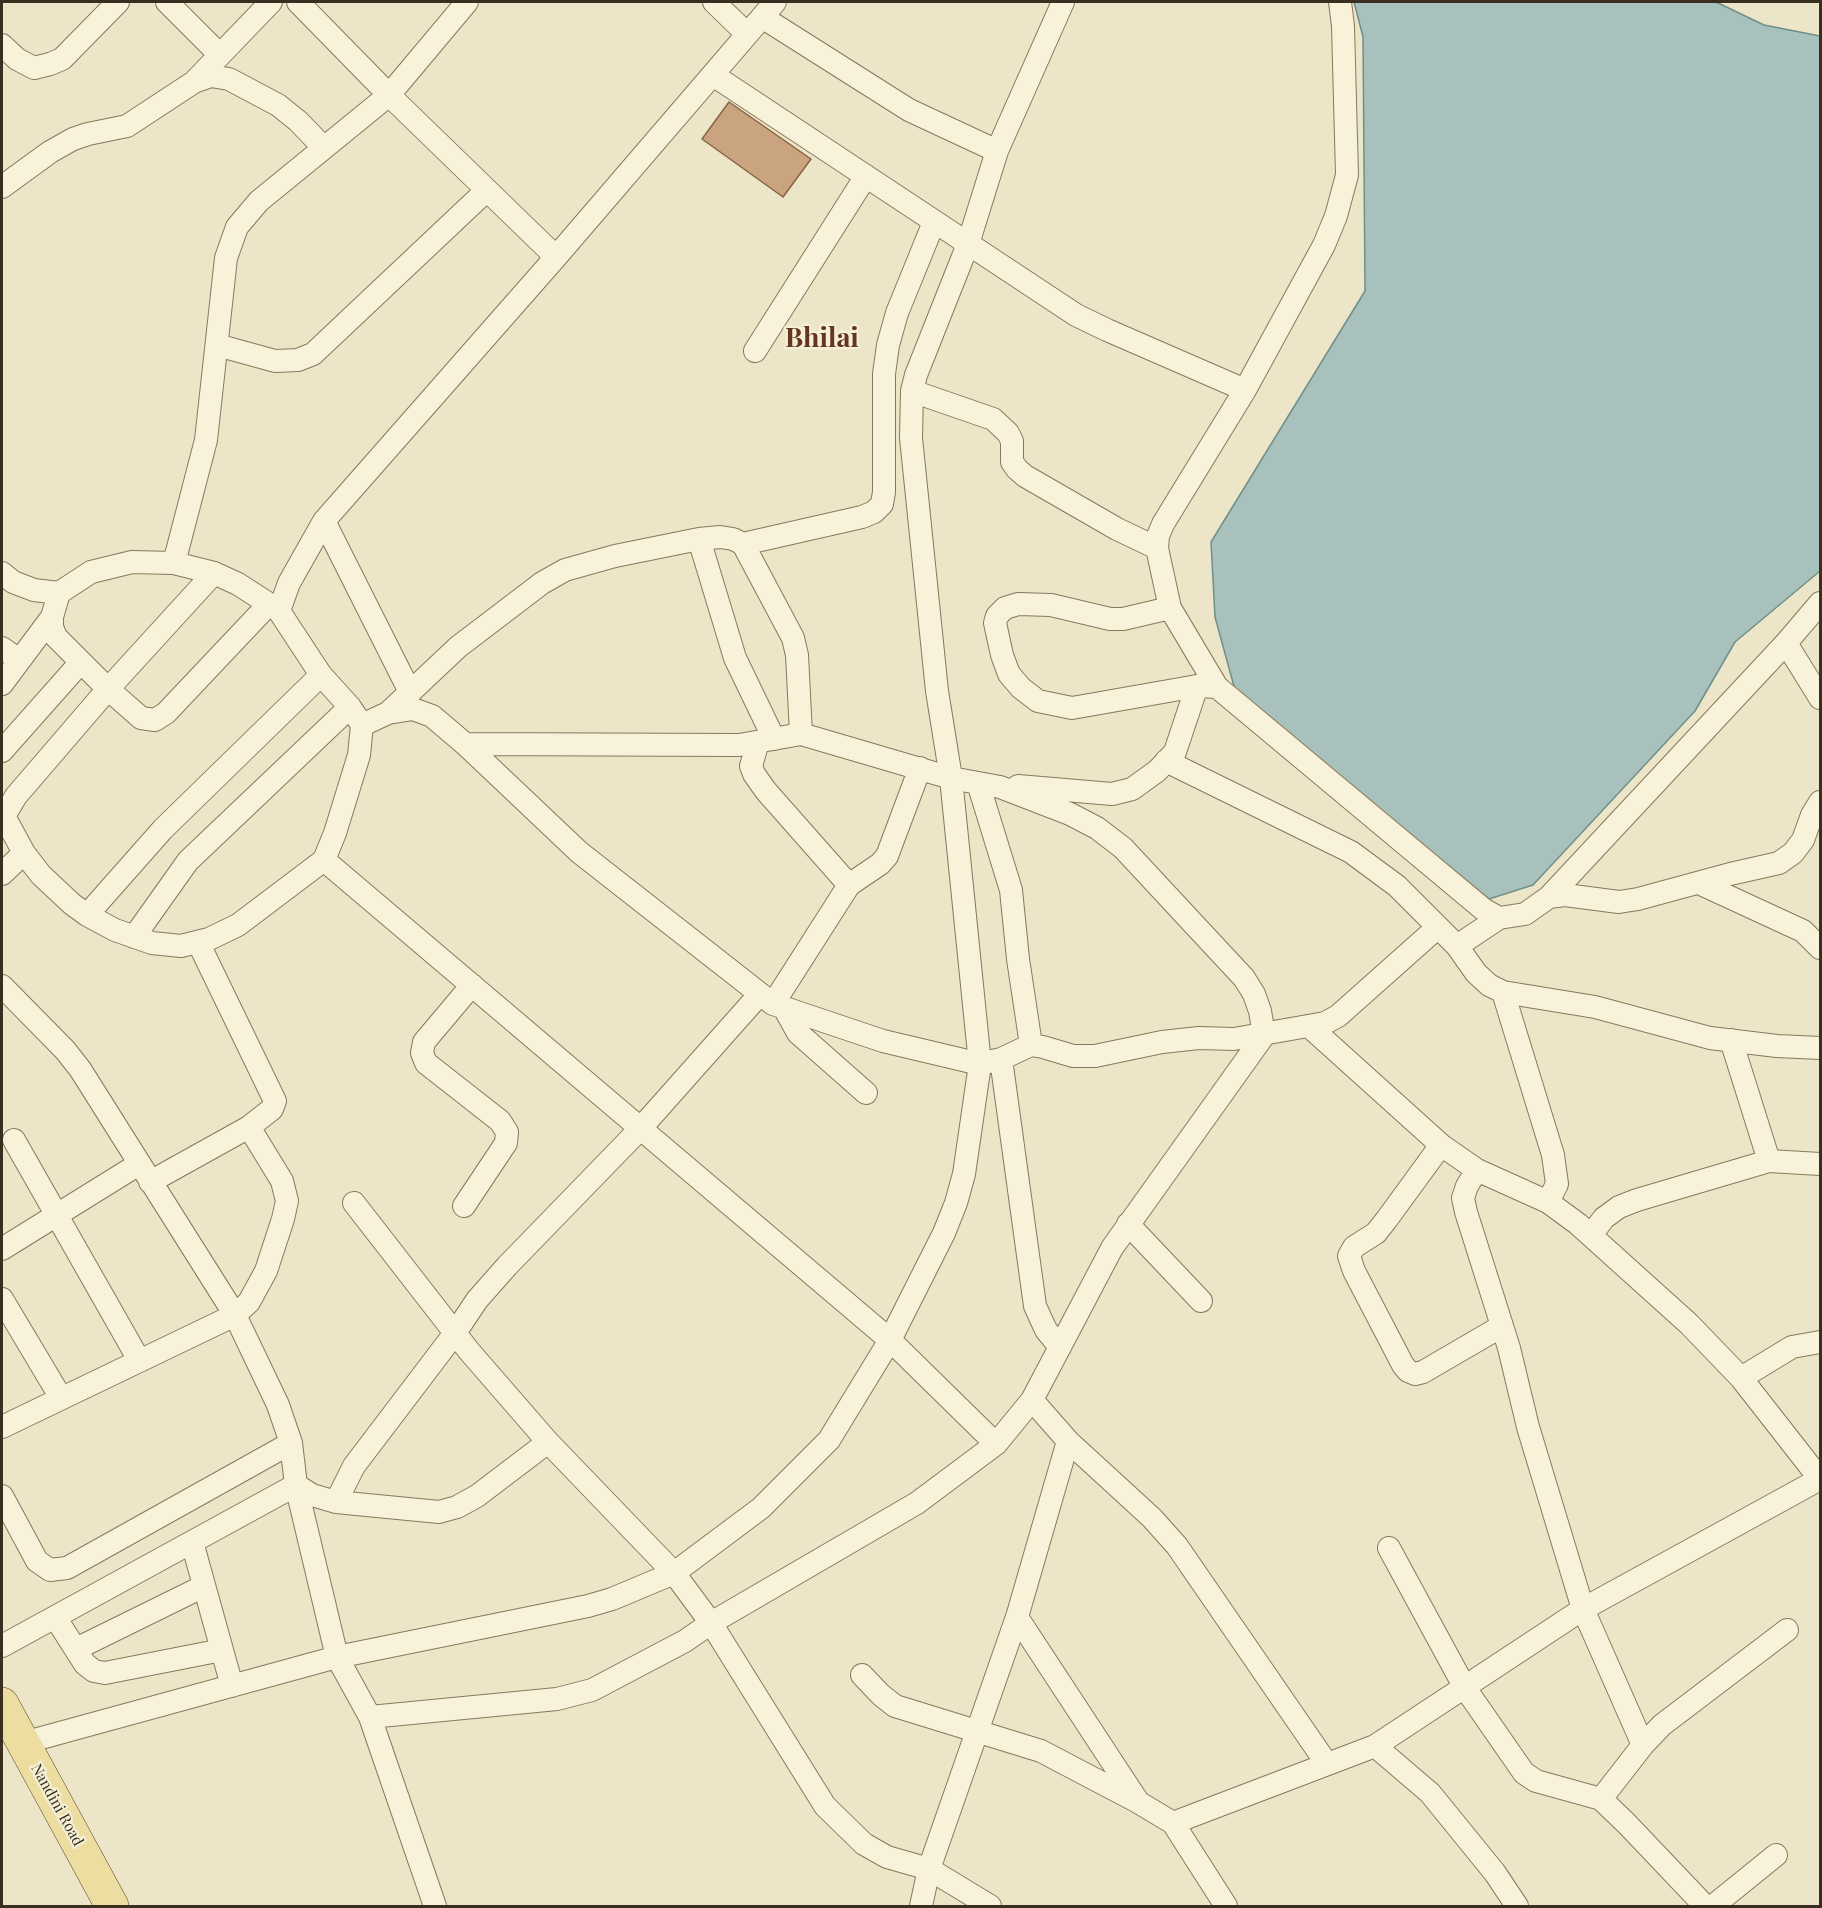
<!DOCTYPE html>
<html>
<head>
<meta charset="utf-8">
<style>
	body { margin:0 }
	#map { position:relative; width:1822px; height:1908px; overflow:hidden; background:#ede5c7; font-family:"Playfair Display",serif }
	canvas { display:block }
	.frame { position:absolute; inset:0; border:3px solid #392e20; pointer-events:none }
</style>
</head>
<body>
<div id="map">
<canvas width="1822" height="1908"></canvas>
<div class="frame"></div>
</div>
<script>
const ctx = document.querySelector('canvas').getContext('2d');
ctx.lineJoin = 'round';
function fillPath(path, color) { ctx.fillStyle = color; ctx.fill(path, 'evenodd'); }
const shape = rows => new Path2D(rows.map(r => 'M' + r).join(''));
function trace(path, color, width, dash) { ctx.strokeStyle = color; ctx.lineWidth = width; ctx.lineCap = dash ? 'butt' : 'round'; ctx.setLineDash(dash || []); ctx.stroke(path); }
function drawText(font, color, halo, rows, align = 'center') {
  ctx.font = font + ' "Playfair Display",serif'; ctx.lineWidth = 4.5; ctx.setLineDash([]); ctx.textBaseline = 'middle'; ctx.strokeStyle = halo; ctx.fillStyle = color; for (const [text, x, y, turn = 0] of rows) {
    ctx.save(); ctx.translate(x, y); ctx.rotate((+turn || 0) * Math.PI / 180); ctx.textAlign = isNaN(turn) ? turn : align; if (halo) ctx.strokeText(text, 0, 0); ctx.fillText(text, 0, 0); ctx.restore();
  }
}
const water = shape([
	[1354,2,1716,2,1764,25,1820,36,1820,571,1735,642,1695,711,1533,885,1489,899,1235,690,1215,617,1211,542,1365,291,1363,37,1354,2]
]);
fillPath(water, '#a8c1bc');
trace(water, '#6f8f8a', 1.5);
const building = shape([
	[729,102,811,159,783,197,702,139,729,102]
]);
fillPath(building, '#caa47e');
trace(building, '#876443', 1.5);
const minor = shape([
	[167,2,220,55],
	[298,2,389,95,556,257],
	[714,2,747,34],
	[1340,2,1343,26,1347,175,1336,216,1324,245,1245,390,1163,524,1158,536,1157,548,1170,608,1217,687,1483,909,1499,918,1525,914,1549,897,1565,895,1619,902,1638,899,1730,874,1779,863,1793,853,1803,840,1812,815,1820,802],
	[762,17,909,110,997,151],
	[2,45,17,59,34,68,50,64,62,59,118,2],
	[713,75,1076,315,1107,330,1245,390],
	[194,82,271,2],
	[2,187,50,152,73,139,88,134,127,126,194,82,211,76,229,79,278,105,298,121,324,148],
	[217,345,275,361,298,360,313,354,487,190],
	[755,351,866,176],
	[912,391,993,419,1008,433,1012,441,1012,462,1017,469,1025,476,1117,529,1157,548],
	[324,521,410,692],
	[699,539,735,658,774,739],
	[743,544,862,517,874,512,882,504,884,492,884,374,888,345,897,313,934,222],
	[174,563,206,440,226,258,237,227,259,201,389,95,467,2],
	[2,573,13,582,34,590,59,593],
	[214,573,108,689,16,796,4,816,24,853,41,875,72,904,87,915,115,930,152,943,181,946,209,939,238,925,324,860,335,833,359,755,362,725,350,707,321,675,279,611,269,604,238,584,214,573,174,563,132,562,91,572,59,593,52,617,52,627,56,637,108,689,141,718,155,720,166,713,269,604],
	[1170,608,1123,619,1110,619,1051,605,1018,604,1005,608,997,616,995,623,1002,655,1009,674,1021,688,1038,701,1072,708,1197,686,1217,687],
	[279,611,289,583,324,521,556,257,775,2],
	[1786,643,1820,698],
	[2,648,19,660],
	[2,684,52,617],
	[388,713,458,647,542,583,565,570,615,556,699,539,720,537,733,539,743,544,793,638,797,655,801,734],
	[362,725,388,713,413,709,432,716,465,744,739,745,801,734,951,778,1000,787,1070,814,1097,828,1123,848,1244,978,1254,994,1260,1011,1264,1035,1112,1248,1032,1400,996,1444,917,1503,711,1623,685,1641,592,1690,557,1699,370,1717],
	[758,742,751,766,754,774,766,791,849,885],
	[465,744,579,852,773,1004,883,1041,980,1064,1001,1059,1031,1045,1043,1047,1073,1056,1095,1056,1162,1042,1199,1038,1234,1039,1325,1023,1338,1016,1438,927,1457,946,1499,918],
	[2,751,81,662],
	[1166,761,1351,852,1397,886,1438,927],
	[978,783,1011,890,1018,959,1031,1045],
	[1018,786,1112,794,1132,789,1157,771,1175,752,1197,686],
	[324,860,890,1340,996,1444],
	[2,874,24,853],
	[1699,883,1803,931,1820,948],
	[1549,897,1786,643,1820,603],
	[87,915,163,829,321,675],
	[134,937,188,861,350,707],
	[1457,946,1476,973,1489,985,1503,992,1595,1007,1710,1038,1777,1046,1820,1048],
	[2,986,65,1050,80,1069,235,1315,278,1405,291,1443,296,1485,337,1657,370,1717,435,1906],
	[1503,992,1553,1155,1557,1184,1548,1202],
	[773,1004,849,885,880,864,887,856,920,768],
	[784,1008,798,1033,866,1093],
	[1310,1027,1441,1145,1477,1170,1548,1202,1578,1224,1689,1324,1741,1378,1820,1479],
	[1731,1040,1769,1161],
	[1001,1059,1035,1306,1046,1330,1060,1347],
	[14,1140,139,1360],
	[1441,1145,1387,1219,1376,1233,1354,1247,1349,1256,1354,1271,1403,1365,1408,1371,1415,1374,1423,1372,1502,1326],
	[1477,1170,1467,1186,1463,1198,1466,1212,1509,1348,1528,1427,1583,1609,1643,1745],
	[150,1182,249,1127],
	[354,1203,469,1351,548,1442,674,1573,711,1623,825,1806,864,1844,887,1857,929,1869,990,1906],
	[464,1206,506,1143,507,1132,500,1121,426,1063,422,1053,424,1042,472,985],
	[1128,1224,1201,1301],
	[1591,1235,1604,1218,1619,1207,1637,1200,1769,1161,1820,1164],
	[2,1249,139,1164],
	[2,1299,61,1398],
	[1741,1378,1792,1347,1820,1342],
	[1032,1400,1068,1441,1152,1518,1177,1546,1327,1764],
	[2,1427,235,1315,249,1302,266,1271,283,1219,287,1201,282,1181,249,1127,272,1109,275,1101,198,942],
	[2,1496,37,1561,50,1570,67,1568,291,1443],
	[336,1502,354,1466,455,1333,477,1300,507,1266,640,1129,759,995],
	[192,1542,232,1686],
	[1389,1548,1465,1688,1524,1773,1536,1781,1601,1799,1626,1823,1705,1906],
	[55,1617,85,1664,94,1671,105,1673,222,1650],
	[1017,1617,1137,1800],
	[2,1646,296,1485,312,1495,336,1502,439,1512,457,1507,477,1496,548,1442],
	[76,1649,204,1586],
	[862,1675,881,1695,895,1706,1041,1751,1138,1802,1173,1823,1375,1746,1583,1609,1820,1479],
	[23,1743,337,1657,588,1606,612,1599,674,1573,761,1508,829,1440,890,1340,944,1233,956,1203,964,1174,980,1064,951,778,937,691,911,438,912,391,916,375,968,244,997,151,1063,2],
	[1375,1746,1430,1793,1495,1873,1517,1906],
	[1601,1799,1643,1745,1662,1725,1787,1630],
	[1173,1823,1226,1906],
	[921,1906,929,1869,1017,1617,1068,1441],
	[1713,1906,1776,1855]
]);
const primary = shape([
	[2,1704,112,1906]
]);
trace(minor, '#88785d', 24);
trace(primary, '#564631', 34);
trace(minor, '#f8f2da', 22);
trace(primary, '#eedda1', 33);
drawText('15px', '#392e20', '#f5efd6', [
	["Nandini Road",57,1805,61]
]);
drawText('bold 27px', '#643521', '#f5efd6', [
	["Bhilai",822,339]
]);
</script>
</body>
</html>
